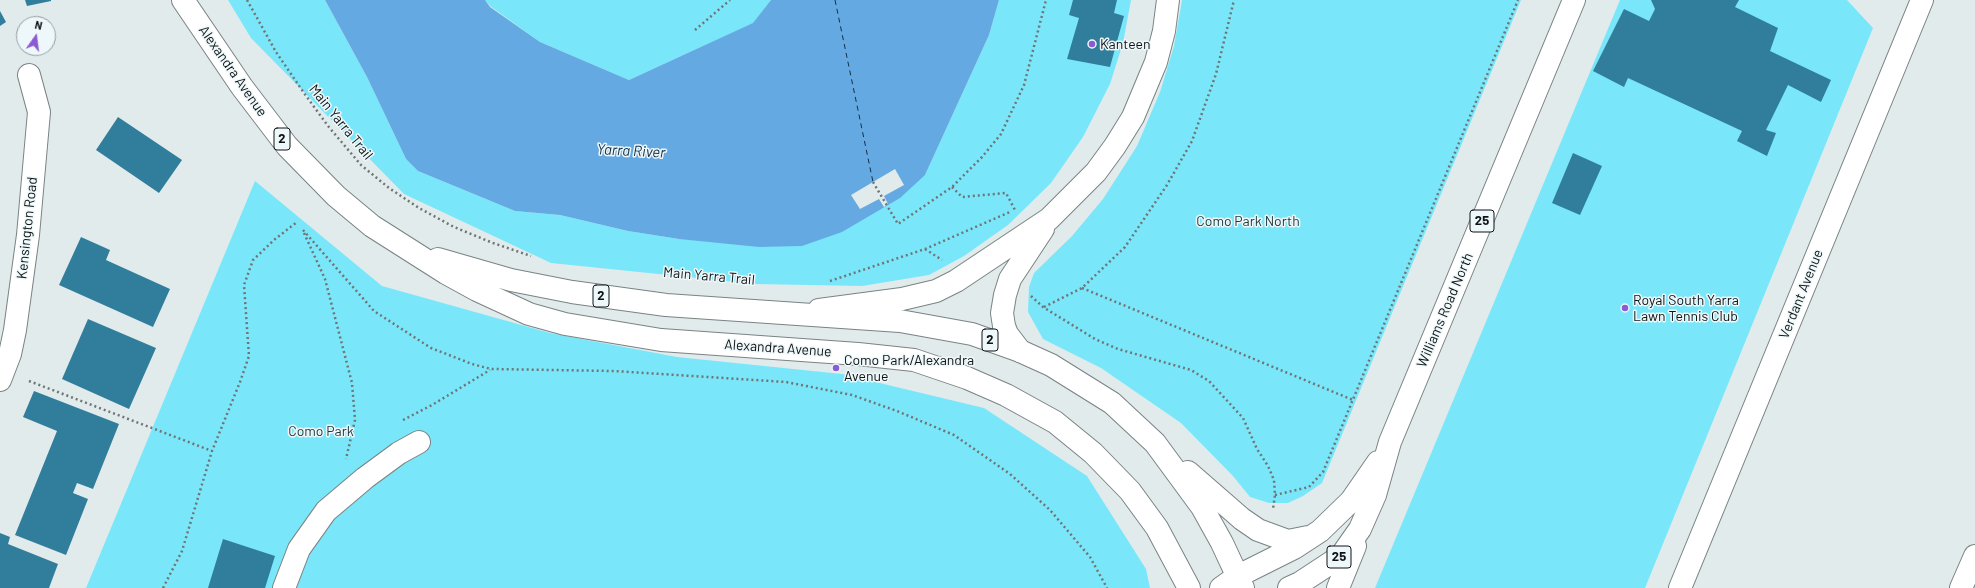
<!DOCTYPE html>
<html>
<head>
<meta charset="utf-8">
<style>
	body { margin:0 }
	#map { position:relative; width:1975px; height:588px; overflow:hidden; background:#e1ebec; font-family:Barlow,sans-serif }
	canvas { display:block }
	.north { position:absolute; left:16px; top:16px; width:40px; height:40px; box-sizing:border-box; background:#eef8fa; border:1px solid #959c9e; border-radius:50%; rotate:14deg; font-size:11px; font-weight:700; line-height:16px; text-align:center; color:#101314 }
	.north::after { content:''; display:block; margin:auto; width:14px; height:18px; background:#8c5ad3; clip-path:polygon(50% 0,100% 100%,50% 72%,0 100%) }
</style>
</head>
<body>
<div id="map">
<canvas width="1975" height="588"></canvas>
<div class="north">N</div>
</div>
<script>
const ctx = document.querySelector('canvas').getContext('2d');
ctx.lineJoin = 'round';
function fillPath(path, color) { ctx.fillStyle = color; ctx.fill(path, 'evenodd'); }
const shape = rows => new Path2D(rows.map(r => 'M' + r).join(''));
function trace(path, color, width, dash) { ctx.strokeStyle = color; ctx.lineWidth = width; ctx.lineCap = dash ? 'butt' : 'round'; ctx.setLineDash(dash || []); ctx.stroke(path); }
function drawText(font, color, halo, rows, align = 'center') {
  ctx.font = font + ' Barlow,sans-serif'; ctx.lineWidth = 3; ctx.setLineDash([]); ctx.textBaseline = 'middle'; ctx.strokeStyle = halo; ctx.fillStyle = color; for (const [text, x, y, turn = 0] of rows) {
    ctx.save(); ctx.translate(x, y); ctx.rotate((+turn || 0) * Math.PI / 180); ctx.textAlign = isNaN(turn) ? turn : align; if (halo) ctx.strokeText(text, 0, 0); ctx.fillText(text, 0, 0); ctx.restore();
  }
}
fillPath(shape([
	[228,0,325,0,367,77,406,159,418,171,515,211,560,215,628,231,679,239,925,175,989,35,999,0,1131,0,1123,43,1110,84,1083,137,1051,183,1008,225,964,256,929,275,862,286,756,284,551,263,404,194,251,38],
	[485,0,771,0,754,23,629,80,540,42,490,6],
	[1182,0,1521,0,1322,483,1303,496,1288,503,1269,503,1250,497,1233,476,1181,423,1101,368,1043,339,1028,312,1029,287,1034,273,1072,236,1103,199,1137,146,1160,92,1174,46],
	[1620,0,1847,0,1873,28,1645,588,1375,588],
	[255,181,382,286,550,333,677,357,842,374,984,408,1087,476,1146,569,1150,588,86,588]
]), '#79e7f9');
fillPath(shape([
	[325,0,485,0,490,7,540,42,629,80,753,23,771,0,999,0,989,35,925,175,900,198,842,232,802,246,759,247,679,239,628,231,560,215,515,211,418,171,406,159,367,77]
]), '#65a9e3');
fillPath(shape([
	[895,169,904,185,884,196,888,204,884,207,879,199,860,209,851,195]
]), '#e1ebec');
trace(shape([
	[835,0,873,182]
]), '#133048', 1, [5, 4]);
fillPath(shape([
	[25,0,51,0,51,1,27,6],
	[1073,0,1117,0,1114,13,1124,16,1110,67,1067,59,1079,18,1069,15],
	[1651,0,1739,0,1735,7,1778,28,1770,51,1831,80,1821,102,1788,85,1766,130,1776,133,1767,156,1737,141,1742,131,1628,78,1624,87,1593,71,1624,9,1649,21,1655,9],
	[0,11,6,22,0,26],
	[118,117,182,160,159,193,96,150],
	[1573,153,1602,166,1580,215,1552,203],
	[81,237,110,250,106,260,170,289,153,327,59,285],
	[88,319,156,348,129,409,62,379],
	[34,391,119,424,93,489,77,483,73,493,88,499,66,555,15,535,57,431,23,417],
	[0,533,10,537,8,544,58,564,49,588,0,588],
	[223,539,275,556,265,588,208,588]
]), '#317e9c');
const minor = shape([
	[819,310,902,299,936,291,956,281,1049,219,1096,172,1115,146,1133,117,1156,62,1164,31,1168,0],
	[1020,351,1007,334,1004,326,1002,313,1005,295,1010,279,1043,229],
	[0,380,10,354,15,330,28,235,39,112,29,75],
	[284,588,299,549,326,511,365,478,399,453,419,442],
	[1680,588,1922,0],
	[1961,588,1975,556]
]);
const major = shape([
	[183,0,242,87,287,146,336,196,372,226,446,273,477,290,529,314,565,324,661,340,858,354,914,360,967,378,1006,395,1055,422,1093,453,1130,491,1157,528,1189,588],
	[438,259,511,280,572,292,666,305,900,321,972,334,1020,351,1051,365,1112,403,1155,443,1202,507,1222,543,1243,588],
	[1188,472,1242,519,1258,530,1288,541,1308,537],
	[1221,588,1238,576,1294,548,1320,531,1351,501,1378,462],
	[1289,588,1300,583,1341,556,1360,529,1375,495,1390,442,1574,0],
	[1338,588,1355,546]
]);
trace(minor, '#7a8384', 24);
trace(major, '#7a8384', 24);
trace(shape([
	[247,0,276,52,304,93,328,126,361,165,389,188,419,208,454,227,493,243,531,256],
	[695,30,730,0],
	[873,182,898,224,952,187,982,157,1001,134,1024,85,1046,0],
	[952,187,962,197,1006,193,1015,210],
	[303,230,374,311,431,348,472,364,491,369,614,371,786,382,852,395,897,411,954,435,1010,474,1050,510,1090,557,1107,588],
	[304,233,325,279,352,383,355,420,346,459],
	[925,249,942,260],
	[830,281,925,249,1010,212],
	[1082,288,1353,400],
	[1031,296,1043,307,1095,339,1118,349,1191,370,1209,381,1243,418,1257,449,1268,466,1274,480,1275,495,1273,509],
	[1044,307,1082,288,1125,247,1167,185,1192,141,1216,74,1234,0],
	[29,381,212,451],
	[403,420,432,405,490,370],
	[1275,495,1309,487,1323,472,1518,0],
	[163,588,182,551,212,451,240,382,249,356,244,285,253,260,274,240,297,222]
]), '#6f7576', 2.5, [2, 3]);
trace(minor, '#fff', 22);
trace(major, '#fff', 22);
for (const [x, y, r, color] of [
	[1092,44,4,"#8c5ad3"],
	[1625,308,4,"#8c5ad3"],
	[836,368,4,"#8c5ad3"]
]) { const dot = new Path2D(); dot.arc(x, y, r, 0, 2 * Math.PI); ctx.fillStyle = color; ctx.fill(dot); trace(dot, '#eef8fa', 1.5); }
for (const [x, y, w] of [
	[282,139,16],
	[1482,221,24],
	[601,296,16],
	[990,340,16],
	[1339,557,24]
]) { const box = new Path2D(); box.roundRect(x - w / 2, y - 11, w, 22, 3); ctx.fillStyle = '#eef8fa'; ctx.fill(box); trace(box, '#101314', 1); }
drawText('bold 13px', '#101314', null, [
	["2",282,139],
	["25",1482,221],
	["2",601,296],
	["2",990,340],
	["25",1339,557]
]);
drawText('14px', '#101314', '#eef8fa', [
	["Kanteen",1100,44],
	["Royal South Yarra",1633,300],
	["Lawn Tennis Club",1633,316],
	["Como Park/Alexandra",844,360],
	["Avenue",844,376]
], 'left');
drawText('14px', '#101314', '#eef8fa', [
	["Alexandra Avenue",233,71,55],
	["Main Yarra Trail",341,122,51],
	["Kensington Road",27,228,-84],
	["Main Yarra Trail",709,276,5],
	["Verdant Avenue",1801,294,-68],
	["Williams Road North",1445,310,-67],
	["Alexandra Avenue",778,348,4]
]);
drawText('14px', '#1f3538', '#eef8fa', [
	["Como Park North",1248,221],
	["Como Park",321,431]
]);
drawText('italic 15px', '#133048', '#eef8fa', [
	["Yarra River",631,151,3]
]);
</script>
</body>
</html>
